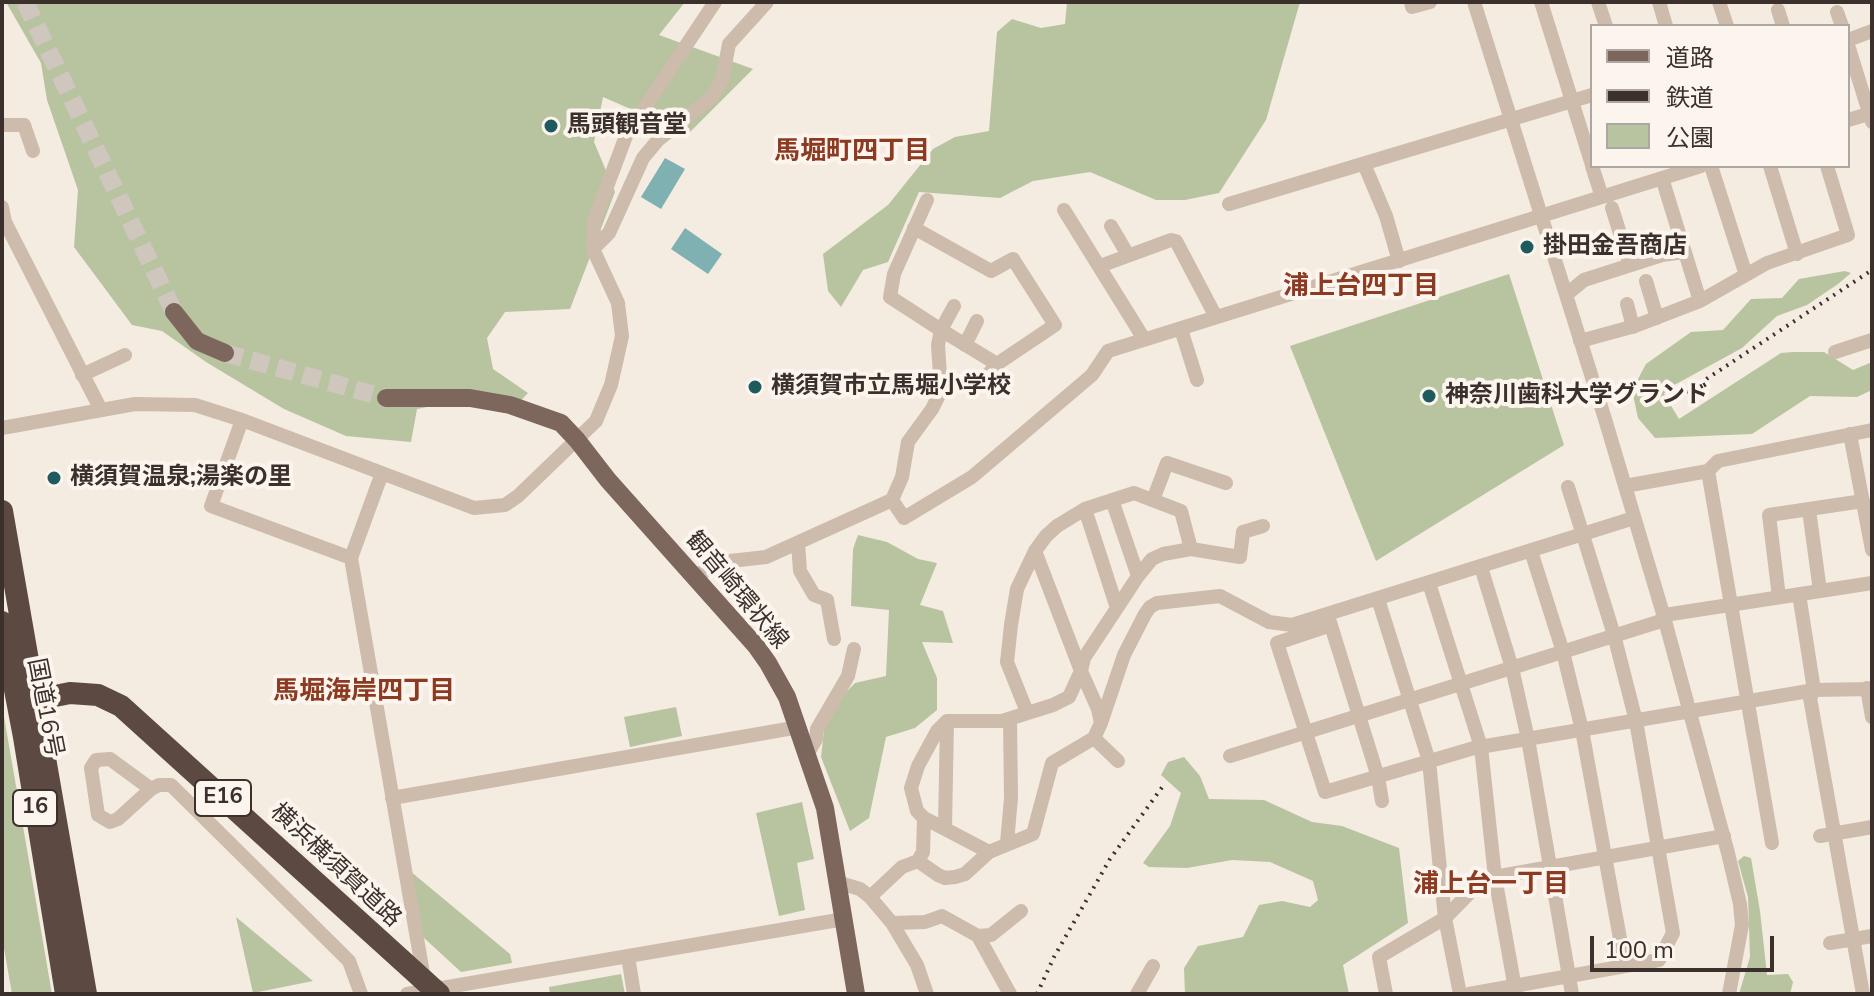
<!DOCTYPE html>
<html>
<head>
<meta charset="utf-8">
<style>
	body { margin:0 }
	#map { position:relative; width:1874px; height:996px; overflow:hidden; background:#f4ebe1; font-family:"Nunito Sans","Noto Sans JP",sans-serif }
	canvas { display:block }
	.frame { position:absolute; inset:0; border:4px solid #3b302b; pointer-events:none }
	.legend { position:absolute; left:1590px; top:24px; width:260px; height:144px; box-sizing:border-box; background:#fbf5ee; border:2px solid #aea6a0; margin:0; padding:10px 14px; list-style:none; font-size:24px; color:#3b302b }
	.legend li { display:flex; align-items:center; gap:16px; height:40px }
	.legend b { width:40px; border:2px solid #aea6a0 }
	.scale { position:absolute; left:1590px; top:936px; width:184px; height:36px; box-sizing:border-box; border:4px solid #3b302b; border-top:0; padding-left:10px; font-size:24px; line-height:28px; white-space:nowrap; color:#3b302b; -webkit-text-stroke:6px #fbf5ee; paint-order:stroke }
</style>
</head>
<body>
<div id="map">
<canvas width="1874" height="996"></canvas>
<div class="frame"></div>
<ul class="legend">
<li><b style="height:10px;background:#7d675c"></b>道路</li>
<li><b style="height:10px;background:#3b302b"></b>鉄道</li>
<li><b style="height:22px;background:#b8c4a0"></b>公園</li>
</ul>
<div class="scale">100 m</div>
</div>
<script>
const ctx = document.querySelector('canvas').getContext('2d');
ctx.lineJoin = 'round';
function fillPath(path, color) { ctx.fillStyle = color; ctx.fill(path, 'evenodd'); }
const shape = rows => new Path2D(rows.map(r => 'M' + r).join(''));
function trace(path, color, width, dash) { ctx.strokeStyle = color; ctx.lineWidth = width; ctx.lineCap = dash ? 'butt' : 'round'; ctx.setLineDash(dash || []); ctx.stroke(path); }
function drawText(font, color, halo, rows, align = 'center') {
  ctx.font = font + ' "Nunito Sans","Noto Sans JP",sans-serif'; ctx.lineWidth = 8; ctx.setLineDash([]); ctx.textBaseline = 'middle'; ctx.strokeStyle = halo; ctx.fillStyle = color; for (const [text, x, y, turn = 0] of rows) {
    ctx.save(); ctx.translate(x, y); ctx.rotate((+turn || 0) * Math.PI / 180); ctx.textAlign = isNaN(turn) ? turn : align; if (halo) ctx.strokeText(text, 0, 0); ctx.fillText(text, 0, 0); ctx.restore();
  }
}
fillPath(shape([
	[6,2,685,2,659,35,753,69,688,134,603,97,594,142,615,192,570,309,505,312,487,338,493,369,528,393,512,410,467,399,417,409,411,442,378,439,346,436,284,409,206,362,162,331,132,325,74,247,78,190,47,100,41,63],
	[1067,2,1300,2,1266,120,1219,193,1185,200,1156,200,1090,172,1033,181,1000,198,919,192,888,262,863,270,841,307,828,291,823,254,888,205,933,149,955,137,989,131,997,32,1012,19,1041,28,1065,24],
	[1845,271,1851,273,1838,284,1807,305,1777,316,1742,348,1667,389,1664,394,1679,419,1781,353,1793,352,1824,352,1853,370,1872,362,1872,390,1857,397,1810,396,1752,434,1655,438,1638,418,1632,390,1646,364,1691,332,1723,330,1751,299,1782,298,1799,279],
	[1509,274,1564,445,1376,561,1290,346],
	[858,535,887,542,918,559,937,563,920,605,943,611,953,643,922,642,937,678,937,710,915,728,886,737,869,818,850,831,821,757,826,713,855,683,886,676,889,610,851,606,853,549],
	[2,705,52,994,12,994,2,937],
	[676,707,682,736,630,747,624,717],
	[1184,757,1200,776,1209,799,1264,800,1312,822,1342,826,1399,848,1408,923,1343,965,1349,994,1185,994,1184,968,1198,946,1243,937,1259,905,1282,901,1310,907,1318,900,1313,881,1270,862,1232,860,1187,868,1149,867,1143,863,1170,826,1181,793,1161,775,1168,762],
	[802,802,814,859,797,863,805,910,779,916,756,813],
	[1744,856,1751,858,1760,911,1767,975,1788,974,1793,982,1790,994,1739,994,1750,957,1748,897,1738,861],
	[410,871,510,954,512,963,461,972,423,937],
	[236,917,313,981,253,993],
	[621,974,625,994,550,994,549,987]
]), '#b8c4a0');
fillPath(shape([
	[665,158,685,169,661,209,641,197],
	[685,228,722,254,708,274,671,249]
]), '#7fb0b2');
trace(shape([
	[25,2,174,312],
	[225,353,386,398]
]), '#cfc6bd', 18, [18, 9]);
trace(shape([
	[1411,2,1412,7,1430,2],
	[1474,2,1605,419,1664,617,1728,853,1740,904,1742,925,1729,994],
	[1541,2,1592,165],
	[1598,2,1606,26],
	[1659,2,1666,26],
	[1719,2,1727,26],
	[1778,10,1783,26],
	[1837,12,1842,26],
	[1848,40,1872,31],
	[1848,45,1872,122],
	[1848,120,1872,113],
	[2,125,24,125,33,151],
	[1364,164,1386,216,1399,261],
	[1592,166,1602,197],
	[1711,166,1746,275],
	[1770,166,1797,254],
	[1662,178,1700,301],
	[1229,204,1592,95],
	[2,207,5,222,101,410],
	[1612,208,1630,265],
	[1064,210,1144,339],
	[1111,226,1128,255],
	[914,228,991,271,1013,259,1055,325,997,364,941,330,954,306],
	[593,249,609,233,643,158,658,140,711,98,722,80,729,44,767,2],
	[1100,266,1171,240,1176,241,1216,317],
	[1646,281,1657,318],
	[1567,294,1584,280,1662,255,1684,252],
	[1627,304,1633,327],
	[1181,329,1197,380],
	[1580,341,1635,326,1700,301,1767,263,1848,235,1827,166],
	[965,345,977,321],
	[1835,352,1872,340],
	[82,375,125,355],
	[980,384,997,364],
	[242,420,211,506,351,558],
	[2,428,135,404,195,405,242,420,474,508,505,505,518,496,596,421,611,385,622,336,618,303,593,249,594,221,626,136,715,2],
	[1850,434,1872,550],
	[1708,471,1772,843],
	[382,473,351,558,424,979],
	[1625,486,1708,471,1718,461,1872,430],
	[892,500,902,477,908,442,932,409,941,391,938,345,941,330,890,297,894,274,927,200],
	[1112,500,1138,576],
	[1153,500,1167,463,1226,483],
	[1809,510,1820,591],
	[798,543,800,571,814,595,827,600,834,639],
	[1035,551,1081,671,1098,709,1101,723,1094,738,1052,763,1033,834,989,852,924,818,917,811,911,788,918,766,937,731,947,721,1002,721,1053,705,1069,697,1081,671,1084,658,1117,608,1085,509],
	[1531,551,1563,652,1582,730,1625,966],
	[1481,567,1512,668,1528,739,1572,994],
	[693,576,730,561,766,557,892,500,904,518,972,477,1092,375,1108,351,1701,166],
	[1429,583,1481,747,1495,877,1516,994],
	[1799,594,1814,690,1810,698,1863,994],
	[1779,597,1769,515,1863,501],
	[1378,599,1429,761,1445,918,1460,994],
	[1117,608,1138,576,1152,559,1163,554,1191,549,1240,557,1243,532,1263,526],
	[1329,619,1378,777,1382,801],
	[1331,625,1277,643,1325,792,1474,748,1814,690,1872,689],
	[1867,688,1872,717],
	[1027,712,1007,662,1011,625,1017,589,1035,551,1046,536,1057,526,1085,509,1134,493,1181,511,1191,549],
	[1101,723,1124,655,1145,614,1150,607,1157,603,1220,596,1269,622,1292,625,1634,518],
	[1094,738,1118,761],
	[808,753,816,739,817,729,848,676,854,649],
	[1230,756,1658,622,1671,614,1872,583],
	[151,789,110,759,96,760,91,768,98,815,110,822,118,819,151,789,159,785,171,785,349,961,361,994],
	[392,798,799,727],
	[945,827,947,721],
	[1820,836,1872,827],
	[1007,843,1011,798,1010,719],
	[918,861,938,875,945,878,955,877,965,874,989,852],
	[840,883,860,889,870,897,892,923,917,965,927,994],
	[870,897,902,867,918,861,923,852,924,818],
	[892,923,925,922,942,916,978,936,1010,994],
	[978,936,991,935,1021,911],
	[1830,943,1872,936],
	[628,956,634,994],
	[407,994,844,919],
	[1137,994,1153,966],
	[1386,994,1379,957,1445,918,1483,879,1724,836],
	[1469,994,1659,960,1673,933,1636,721,1614,635,1568,487]
]), '#cdbbac', 14);
trace(shape([
	[174,312,197,341,225,353],
	[386,398,470,398,510,405,561,423,577,440,608,480,756,646,768,663,787,697,825,808,856,994]
]), '#7d675c', 18);
trace(shape([
	[2,511,86,994],
	[2,622,24,737,66,994],
	[19,710,35,700,70,693,98,695,121,706,439,994]
]), '#5c4a42', 22);
trace(shape([
	[1673,401,1872,270],
	[1037,994,1054,957,1110,859,1163,786]
]), '#3b302b', 4, [2, 6]);
for (const [x, y, r, color] of [
	[551,126,8,"#1f5a5e"],
	[1527,247,8,"#1f5a5e"],
	[755,387,8,"#1f5a5e"],
	[1429,396,8,"#1f5a5e"],
	[54,478,8,"#1f5a5e"]
]) { const dot = new Path2D(); dot.arc(x, y, r, 0, 2 * Math.PI); ctx.fillStyle = color; ctx.fill(dot); trace(dot, '#fbf5ee', 3); }
for (const [x, y, w] of [
	[223,798,56],
	[35,808,44]
]) { const box = new Path2D(); box.roundRect(x - w / 2, y - 18, w, 36, 6); ctx.fillStyle = '#fbf5ee'; ctx.fill(box); trace(box, '#3b302b', 2); }
drawText('bold 22px', '#3b302b', null, [
	["E16",223,798],
	["16",35,808]
]);
drawText('bold 24px', '#3b302b', '#fbf5ee', [
	["馬頭観音堂",567,126],
	["掛田金吾商店",1543,247],
	["横須賀市立馬堀小学校",771,387],
	["神奈川歯科大学グランド",1445,396],
	["横須賀温泉;湯楽の里",70,478]
], 'left');
drawText('24px', '#3b302b', '#fbf5ee', [
	["観音崎環状線",736,591,50],
	["国道16号",44,708,79],
	["横浜横須賀道路",335,866,43]
]);
drawText('bold 26px', '#8c3b22', '#fbf5ee', [
	["馬堀町四丁目",852,153],
	["浦上台四丁目",1361,288],
	["馬堀海岸四丁目",364,693],
	["浦上台一丁目",1491,886]
]);
</script>
</body>
</html>
